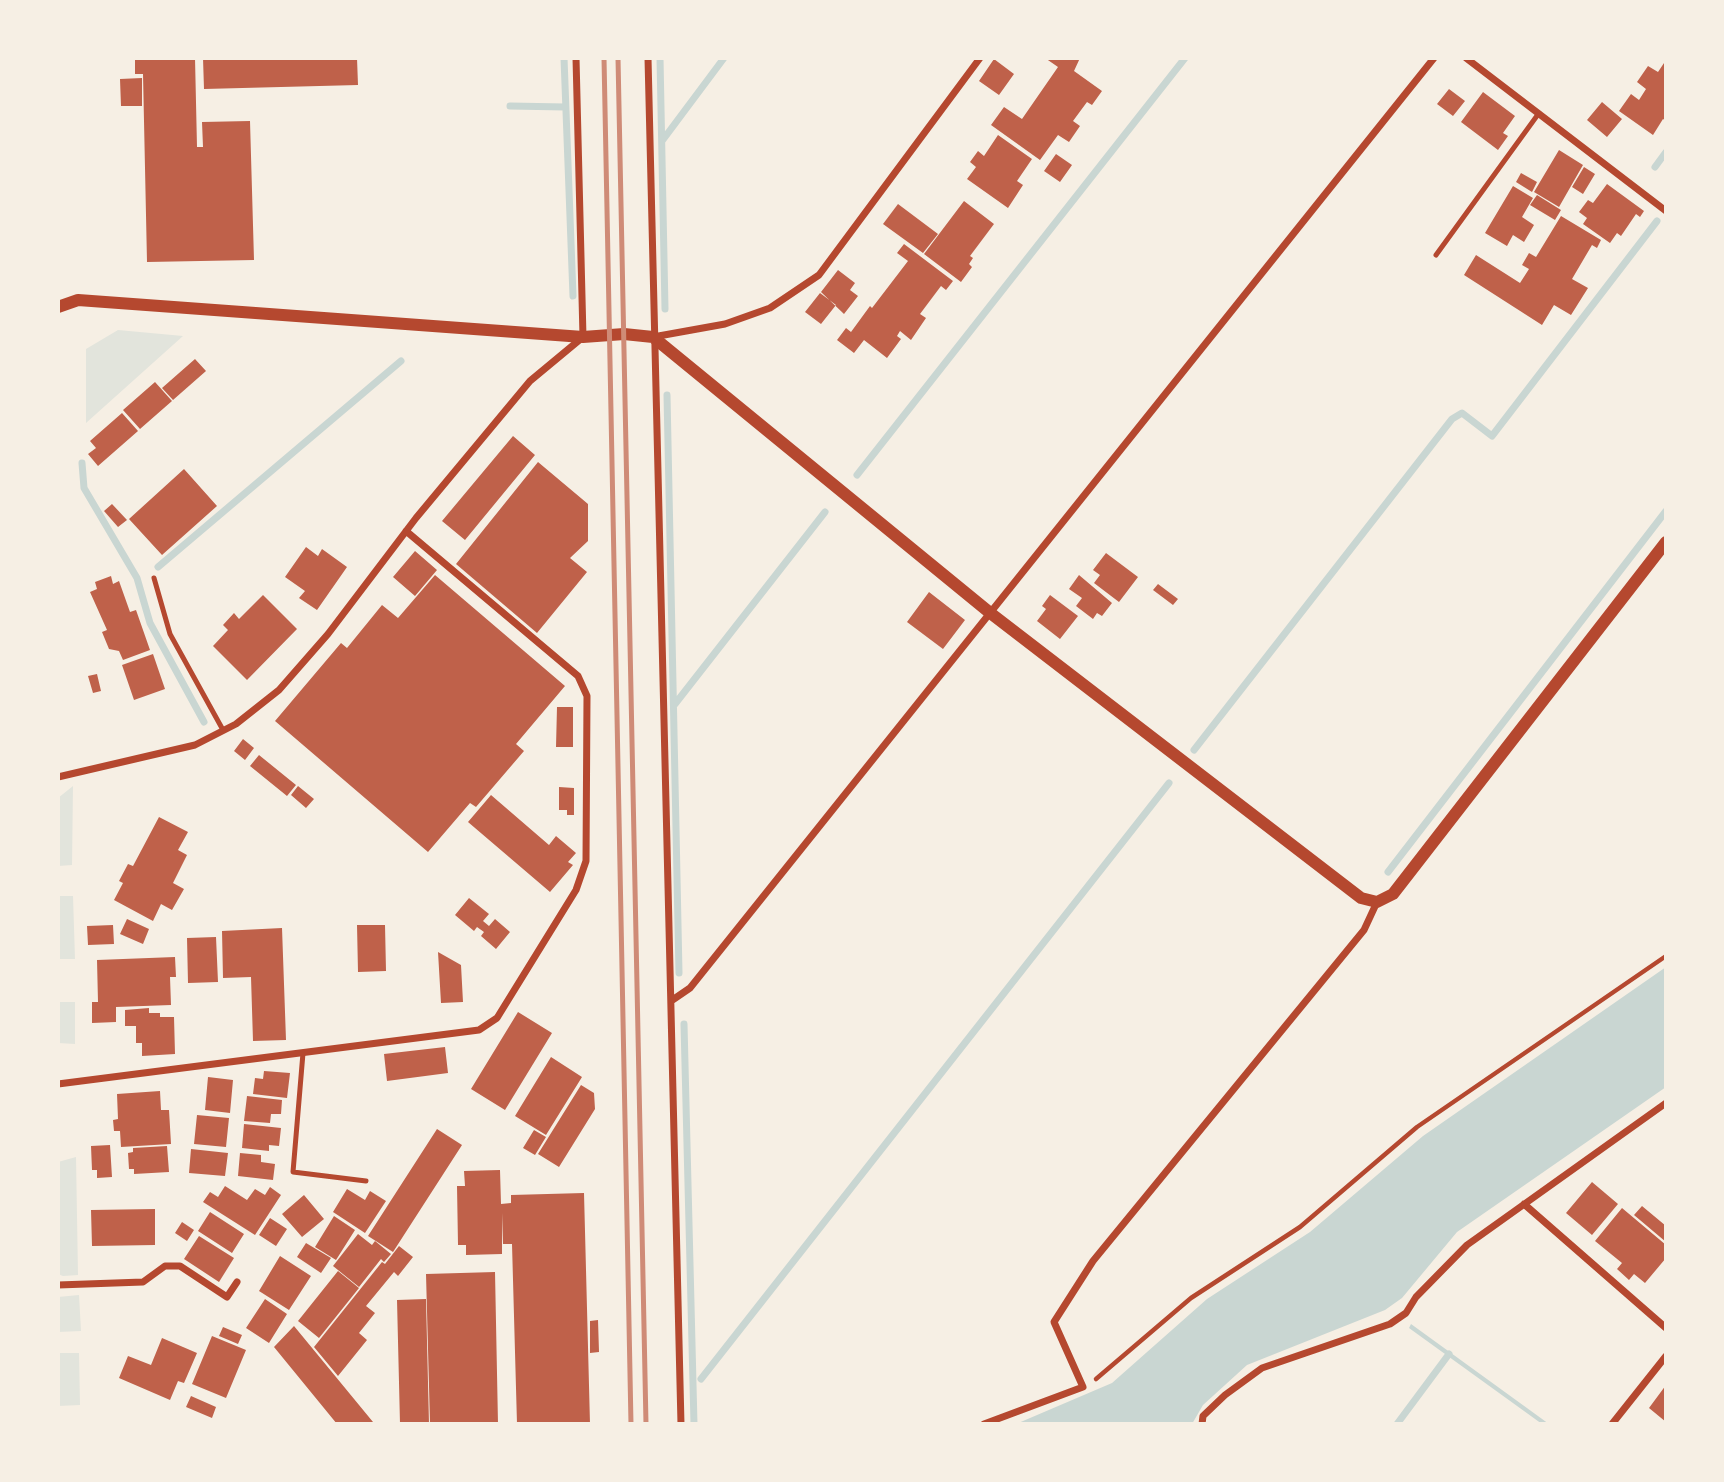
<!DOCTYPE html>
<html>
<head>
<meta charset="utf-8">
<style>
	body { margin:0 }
	#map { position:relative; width:1724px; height:1482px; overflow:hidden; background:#f6efe4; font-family:"IBM Plex Sans",sans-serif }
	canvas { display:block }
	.frame { position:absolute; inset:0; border:60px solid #f6efe4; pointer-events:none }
</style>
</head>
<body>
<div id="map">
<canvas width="1724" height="1482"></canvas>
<div class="frame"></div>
</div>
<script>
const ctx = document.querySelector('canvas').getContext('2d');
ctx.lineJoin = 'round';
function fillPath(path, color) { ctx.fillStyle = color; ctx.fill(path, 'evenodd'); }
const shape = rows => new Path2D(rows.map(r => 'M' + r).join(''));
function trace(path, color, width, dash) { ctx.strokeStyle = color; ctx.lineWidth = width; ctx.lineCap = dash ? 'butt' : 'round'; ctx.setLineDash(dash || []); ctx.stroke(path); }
fillPath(shape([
	[118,330,183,336,86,423,86,349],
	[73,786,72,865,58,866,58,798],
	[58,896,73,896,75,959,58,959],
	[58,1002,75,1002,75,1044,58,1043],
	[76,1157,78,1275,63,1276,58,1274,58,1162],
	[79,1295,81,1331,58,1332,58,1297],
	[58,1353,79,1353,80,1405,58,1406]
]), '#e2e4dc');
fillPath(shape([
	[1666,967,1666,1087,1457,1232,1402,1298,1385,1310,1247,1365,1203,1405,1192,1424,1016,1424,1112,1383,1207,1299,1310,1232,1423,1136],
	[1411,1324,1549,1424,1542,1424,1409,1328]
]), '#c9d6d2');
trace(shape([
	[564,58,573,296],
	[660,58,665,309],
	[510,106,565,107],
	[662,141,724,58],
	[1655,167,1666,152],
	[667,395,679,973],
	[82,463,84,488,137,578,150,623,204,722],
	[857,475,1185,58],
	[158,567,401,361],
	[675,704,825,512],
	[1194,750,1452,419,1462,413,1492,436,1657,221],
	[1388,872,1666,511],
	[684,1024,694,1424],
	[701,1379,1169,783],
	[1397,1424,1449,1354]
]), '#c9d6d2', 7);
fillPath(shape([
	[135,58,195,58,197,147,203,147,202,122,250,121,254,260,147,262,143,74,135,74],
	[203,58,357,58,358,85,204,89],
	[1045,58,1080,58,1074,71,1102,91,1092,105,1087,102,1073,121,1080,126,1069,142,1058,135,1040,160,991,125,1004,107,1022,119,1058,67],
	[994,59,1014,74,999,95,979,81],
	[1666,60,1666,121,1663,119,1653,135,1619,111,1631,94,1639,100,1646,89,1637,82,1648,66,1658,72],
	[142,78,142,106,121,106,120,79],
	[1449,89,1465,101,1453,116,1437,104],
	[1483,92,1515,116,1503,133,1508,136,1498,150,1461,122],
	[1602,102,1622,119,1607,137,1587,120],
	[998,135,1032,159,1017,181,1023,185,1008,208,967,179,976,167,970,162,978,151,984,156],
	[1559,150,1583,165,1559,207,1534,192],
	[1056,154,1072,165,1060,182,1044,171],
	[1584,167,1595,174,1583,194,1572,187],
	[1521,173,1537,182,1532,192,1516,182],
	[1607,184,1644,211,1640,217,1636,214,1621,236,1617,233,1610,243,1583,224,1587,218,1579,212,1588,200,1593,203],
	[1513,186,1533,198,1522,217,1534,225,1524,242,1513,235,1507,246,1485,233],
	[1537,195,1561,210,1555,220,1530,205],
	[964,201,994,224,970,256,973,258,969,264,972,267,961,282,924,254],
	[898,204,938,234,923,253,883,224],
	[1561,216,1601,240,1597,248,1592,245,1572,279,1588,288,1571,315,1554,305,1542,325,1464,275,1476,255,1520,283,1529,269,1522,265,1529,253,1536,257],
	[904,244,953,281,946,290,941,286,920,314,926,318,911,340,900,331,897,336,901,339,887,358,864,340,854,353,837,340,846,328,851,332,870,306,872,308,908,261,897,253],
	[838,270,855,283,850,290,858,296,844,314,821,292],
	[820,293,836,305,821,324,805,312],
	[195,359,206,371,173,400,162,388],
	[155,382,172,401,140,429,123,410],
	[122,413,138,431,98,466,88,454,96,448,90,441],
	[513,436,535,455,465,540,442,521],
	[538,462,588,504,588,541,570,558,587,572,537,633,456,564],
	[184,469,217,506,162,555,129,519],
	[112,504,127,520,118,527,104,511],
	[306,547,318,556,322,549,347,567,317,610,299,598,305,591,285,577],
	[415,551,437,570,415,596,393,577],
	[1106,553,1138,577,1119,602,1094,583,1100,575,1093,570],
	[435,575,565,686,516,744,524,751,476,807,470,803,428,852,275,721,341,643,347,648,382,605,398,618],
	[1079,575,1112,603,1102,616,1097,613,1093,619,1076,606,1082,598,1069,589],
	[111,576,113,584,119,581,130,612,136,610,150,650,123,660,119,651,109,649,102,632,107,630,90,592,97,589,95,582],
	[1158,584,1178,599,1173,605,1153,590],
	[929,592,965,620,943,649,907,622],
	[263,595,297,629,247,680,213,646,228,630,223,625,234,613,239,619],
	[1050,595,1078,616,1060,639,1037,621,1046,609,1042,606],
	[153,654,165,689,134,700,122,665],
	[97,674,101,691,93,693,88,676],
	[557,707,573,707,573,747,556,747],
	[243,739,254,748,245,760,234,751],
	[259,755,296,785,287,796,250,766],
	[298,786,314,799,306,808,291,795],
	[559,787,574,788,574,815,567,815,567,810,559,810],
	[491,795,549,845,556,836,576,853,568,862,573,865,550,892,468,822],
	[159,817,188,832,178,850,187,855,173,883,184,889,172,910,161,904,153,921,114,900,123,883,119,881,128,864,133,866],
	[469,898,489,914,483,921,489,926,495,919,510,932,496,949,481,936,484,932,477,927,474,931,455,915],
	[127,919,149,929,143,944,120,934],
	[113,925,114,944,88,945,87,926],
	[357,925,385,925,386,971,358,972],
	[282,928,286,1040,253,1041,251,977,223,978,222,931],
	[216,937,218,982,188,983,187,938],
	[438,952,461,965,463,1002,441,1003],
	[175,957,176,977,170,977,171,1005,116,1007,116,1022,92,1023,92,1002,98,1002,97,960],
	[149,1008,149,1013,160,1013,160,1017,174,1017,175,1054,142,1056,142,1043,136,1043,136,1026,125,1026,125,1010],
	[518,1012,552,1033,505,1110,471,1089],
	[445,1047,448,1073,387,1081,384,1054],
	[551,1057,582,1077,546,1135,515,1116],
	[264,1071,290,1073,287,1098,253,1094,255,1078,263,1079],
	[208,1077,233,1080,230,1113,205,1110],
	[581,1085,594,1093,595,1109,559,1167,538,1154],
	[160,1091,161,1110,169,1110,171,1144,121,1147,120,1131,114,1131,113,1120,118,1119,117,1094],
	[247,1096,282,1100,281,1114,271,1114,270,1123,244,1121],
	[197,1115,229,1118,226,1147,194,1144],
	[244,1124,281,1128,279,1146,269,1145,269,1151,242,1148],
	[437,1129,462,1145,393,1252,368,1236],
	[534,1130,546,1137,535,1155,523,1148],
	[110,1145,112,1177,97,1178,97,1170,92,1170,91,1146],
	[167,1146,169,1172,134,1174,134,1169,129,1169,128,1153,133,1152,133,1148],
	[191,1149,228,1153,225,1176,189,1173],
	[240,1153,261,1155,261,1162,275,1164,273,1180,238,1176],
	[500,1170,501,1204,511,1203,511,1195,584,1193,590,1424,517,1424,512,1244,503,1244,502,1213,502,1254,466,1255,466,1245,458,1245,457,1186,465,1186,464,1171],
	[1592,1182,1618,1204,1592,1235,1566,1213],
	[225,1186,247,1200,255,1189,265,1195,270,1187,281,1195,255,1235,203,1202,210,1192,218,1197],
	[347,1189,365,1200,370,1191,386,1201,365,1233,333,1212],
	[304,1195,324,1219,302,1237,282,1214],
	[1642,1206,1666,1226,1666,1242,1634,1215],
	[1622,1208,1666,1245,1666,1258,1645,1283,1634,1274,1629,1280,1617,1269,1622,1263,1595,1241],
	[155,1209,155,1245,92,1246,91,1210],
	[210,1212,244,1234,232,1253,198,1231],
	[334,1216,355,1230,336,1260,315,1247],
	[270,1218,287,1229,276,1246,259,1235],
	[182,1222,194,1230,187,1241,175,1233],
	[358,1234,372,1245,375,1241,391,1254,384,1262,381,1259,359,1287,333,1266],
	[199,1236,234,1258,219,1282,184,1259],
	[306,1243,331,1258,321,1273,297,1257],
	[399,1246,413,1257,398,1276,394,1272,366,1306,375,1313,359,1333,367,1340,338,1376,314,1347,382,1262,385,1264],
	[280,1256,311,1276,289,1310,259,1291],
	[338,1271,359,1288,319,1338,298,1321],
	[495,1272,498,1424,430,1424,426,1274],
	[265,1299,287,1314,269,1343,246,1328],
	[426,1299,429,1424,400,1424,397,1300],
	[598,1320,599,1352,590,1353,590,1321],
	[294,1326,373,1422,373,1424,337,1424,274,1347],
	[223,1327,242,1335,238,1344,219,1336],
	[212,1336,246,1350,226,1398,192,1384],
	[162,1338,197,1353,184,1383,178,1381,170,1400,119,1378,128,1356,151,1365],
	[1666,1385,1666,1422,1649,1408],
	[191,1396,216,1407,212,1418,186,1407]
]), '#bf614a');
trace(shape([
	[1096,1379,1191,1298,1300,1227,1417,1127,1666,956]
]), '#b5482f', 4.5);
trace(shape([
	[1436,255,1539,113],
	[154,578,170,634,223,730],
	[303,1053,293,1172,366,1181]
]), '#b5482f', 5);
trace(shape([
	[648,58,681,1424],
	[1466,58,1666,211],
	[653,337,725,324,770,308,819,275,980,58],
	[58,777,195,745,236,724,279,690,328,634,416,518,530,381,583,337,576,58],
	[671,1001,690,988,1434,58],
	[58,1084,479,1030,497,1018,576,890,586,861,587,696,578,676,406,531],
	[1524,1204,1666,1328],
	[58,1285,143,1282,165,1266,180,1266,227,1297,237,1282],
	[984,1424,1083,1387,1054,1322,1093,1261,1364,930,1377,902],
	[1202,1424,1203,1416,1225,1395,1262,1368,1390,1324,1406,1313,1416,1297,1467,1245,1666,1103],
	[1612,1424,1666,1356]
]), '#b5482f', 7);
trace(shape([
	[58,307,78,300,583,337,624,334,653,337,989,612,1361,898,1377,902,1393,894,1666,542]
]), '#b5482f', 12);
trace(shape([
	[604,58,631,1424],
	[618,58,646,1424]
]), '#cf8b77', 5);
</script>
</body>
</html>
